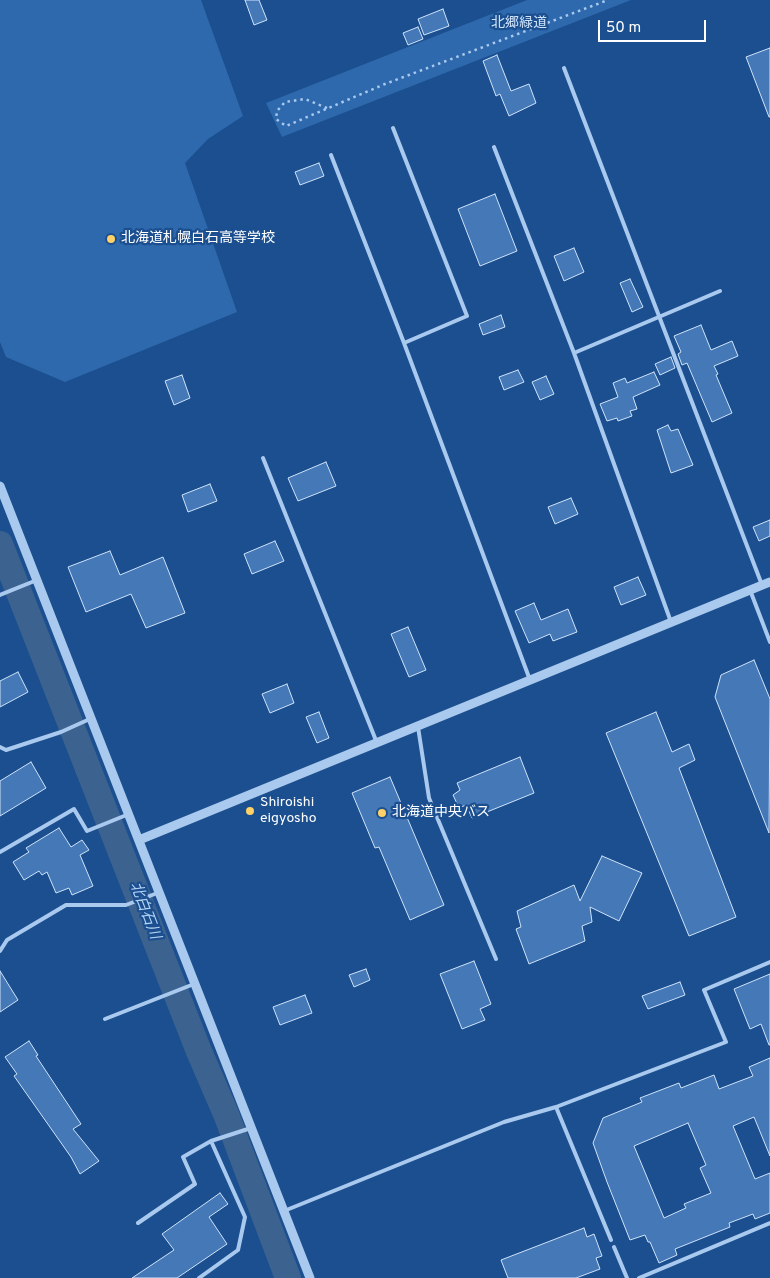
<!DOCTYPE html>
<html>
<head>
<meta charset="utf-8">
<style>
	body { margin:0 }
	#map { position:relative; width:770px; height:1278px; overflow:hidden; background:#1b4f8f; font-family:Overpass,sans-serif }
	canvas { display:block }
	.scale { position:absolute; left:598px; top:20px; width:108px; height:22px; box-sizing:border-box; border:2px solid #fff; border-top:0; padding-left:6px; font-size:15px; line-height:18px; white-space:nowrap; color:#fff; -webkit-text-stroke:4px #1b4f8f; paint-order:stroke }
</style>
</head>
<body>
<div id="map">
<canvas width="770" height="1278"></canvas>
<div class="scale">50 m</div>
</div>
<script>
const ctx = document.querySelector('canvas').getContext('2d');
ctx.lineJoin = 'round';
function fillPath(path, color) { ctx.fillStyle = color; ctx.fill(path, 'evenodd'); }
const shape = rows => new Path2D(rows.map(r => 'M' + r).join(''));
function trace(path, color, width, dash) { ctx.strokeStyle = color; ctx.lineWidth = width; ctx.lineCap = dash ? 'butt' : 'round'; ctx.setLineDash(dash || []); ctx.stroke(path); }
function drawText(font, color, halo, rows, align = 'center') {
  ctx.font = font + ' Overpass,"Noto Sans JP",sans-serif'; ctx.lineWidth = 4.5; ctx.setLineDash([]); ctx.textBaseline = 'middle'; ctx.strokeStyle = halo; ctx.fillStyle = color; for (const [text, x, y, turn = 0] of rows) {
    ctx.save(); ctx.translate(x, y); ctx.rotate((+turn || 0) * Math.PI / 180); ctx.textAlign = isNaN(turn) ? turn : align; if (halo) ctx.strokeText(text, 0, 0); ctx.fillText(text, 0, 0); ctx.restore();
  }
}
fillPath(shape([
	[0,0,201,0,243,116,208,139,185,163,237,312,65,382,6,357,0,342],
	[527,0,631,0,282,137,266,103]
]), '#2e69ad');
trace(shape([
	[0,544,198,1049,226,1114,288,1278]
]), '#3c6290', 26);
const building = shape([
	[245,0,259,0,267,20,254,25,245,0],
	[443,9,449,26,424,35,418,19,443,9],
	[418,27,423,39,408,45,403,33,418,27],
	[770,48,770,117,769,117,746,57,770,48],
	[497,55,511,91,529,84,536,103,509,116,500,94,496,96,483,61,497,55],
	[319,163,324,176,300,185,295,172,319,163],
	[495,194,517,251,480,266,458,209,495,194],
	[574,248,584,272,564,281,554,256,574,248],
	[630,279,643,307,632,312,620,283,630,279],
	[501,315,505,327,483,335,479,324,501,315],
	[701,325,711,350,732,341,738,356,714,366,718,374,716,375,732,413,712,422,687,363,682,365,678,354,681,352,674,336,701,325],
	[671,357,675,368,660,375,655,364,671,357],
	[518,370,524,382,504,390,499,377,518,370],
	[654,372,660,385,633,397,637,409,630,411,632,416,618,421,617,418,607,421,600,404,618,397,613,383,625,378,627,383,654,372],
	[182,375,190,398,174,405,165,381,182,375],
	[546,376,554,394,540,400,532,382,546,376],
	[668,425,671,431,678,429,693,465,671,473,657,430,668,425],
	[326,462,336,486,298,501,288,478,326,462],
	[210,484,217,501,188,512,182,495,210,484],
	[571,498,578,514,555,524,548,507,571,498],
	[770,520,770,536,759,541,753,527,770,520],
	[275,541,284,561,252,574,244,554,275,541],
	[110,551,120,575,163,557,185,613,146,628,131,594,86,612,68,567,110,551],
	[638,577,646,595,621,605,614,587,638,577],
	[534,603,541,620,568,609,577,632,553,641,550,634,529,643,515,611,534,603],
	[408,627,426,670,409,677,391,634,408,627],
	[754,660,770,699,769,833,715,697,721,675,754,660],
	[18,672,28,692,0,707,0,681,18,672],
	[287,684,294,703,270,713,262,694,287,684],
	[319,712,329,738,317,743,306,717,319,712],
	[656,712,672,752,689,744,695,760,679,768,736,917,689,936,606,733,656,712],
	[520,757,534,793,472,818,466,805,459,808,453,795,460,790,457,783,520,757],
	[31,762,46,788,0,816,0,781,31,762],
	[390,777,444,905,410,920,379,847,375,848,352,793,390,777],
	[59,828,71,847,82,840,89,850,80,855,93,886,72,895,69,888,56,893,47,872,42,875,39,871,24,880,13,862,29,852,26,848,59,828],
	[602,856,642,873,619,921,590,907,592,922,582,926,585,941,529,964,516,929,521,927,517,911,574,885,580,901,602,856],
	[474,961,491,1004,480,1009,485,1020,462,1029,440,974,474,961],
	[366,969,370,980,354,987,349,975,366,969],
	[0,971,18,1000,0,1012,0,971],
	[770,974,770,1045,769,1045,761,1024,750,1029,734,989,770,974],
	[680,982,685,995,648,1009,642,996,680,982],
	[305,995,312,1013,280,1025,273,1007,305,995],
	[29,1041,38,1055,36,1056,81,1124,73,1129,99,1161,80,1174,71,1157,14,1076,17,1074,5,1057,29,1041],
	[770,1058,770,1156,754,1117,733,1126,755,1179,770,1173,770,1213,755,1219,753,1214,729,1223,730,1227,675,1249,677,1255,659,1263,650,1242,648,1242,645,1235,630,1240,607,1182,593,1143,603,1118,642,1102,640,1098,679,1083,681,1088,714,1075,719,1089,753,1076,749,1067,770,1058],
	[688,1123,706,1165,700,1168,711,1193,684,1204,686,1208,664,1218,634,1146,688,1123],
	[220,1193,228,1204,209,1217,227,1244,177,1278,132,1278,174,1250,162,1234,220,1193],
	[584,1228,587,1237,594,1234,602,1256,596,1258,600,1269,576,1278,508,1278,501,1260,584,1228]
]);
fillPath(building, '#4478b7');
trace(building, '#cfe3fa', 1);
trace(shape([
	[327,108,305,99,285,102,277,111,276,119,286,126,385,84,608,0]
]), '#a9c9ee', 2.5, [2.5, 4]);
trace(shape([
	[564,68,762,585],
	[393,128,467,316,404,343],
	[494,147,574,353,671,622],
	[331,155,404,343,530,680],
	[574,353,720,291],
	[263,458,377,743],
	[750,590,770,642],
	[0,595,37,580],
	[418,727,429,798,496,959],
	[0,747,6,750,61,732,92,718],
	[0,852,74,809,87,831,129,814],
	[0,951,7,940,66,905,126,905,160,892],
	[105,1019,194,984],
	[556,1107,611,1240],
	[284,1211,504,1122,556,1107,726,1042,704,990,770,962],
	[138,1223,195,1184,183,1157,211,1141,251,1128],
	[614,1247,627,1278],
	[199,1278,238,1250,245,1217,211,1141],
	[639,1278,770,1223]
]), '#a9c9ee', 4);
trace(shape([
	[0,486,310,1278],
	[139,840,770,582]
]), '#a9c9ee', 9);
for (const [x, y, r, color] of [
	[111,239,5,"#ffd166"],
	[250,811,5,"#ffd166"],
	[382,813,5,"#ffd166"]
]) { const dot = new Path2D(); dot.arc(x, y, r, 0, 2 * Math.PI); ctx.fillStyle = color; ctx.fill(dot); trace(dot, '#1b4f8f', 2); }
drawText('14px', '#cfe3fa', '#1b4f8f', [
	["北郷緑道",519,24]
]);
drawText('14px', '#fff', '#1b4f8f', [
	["北海道札幌白石高等学校",121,239],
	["Shiroishi",260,803],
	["eigyosho",260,819],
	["北海道中央バス",392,813]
], 'left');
drawText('italic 15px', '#b5d3f5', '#1b4f8f', [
	["北白石川",144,911,69]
]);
</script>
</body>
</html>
